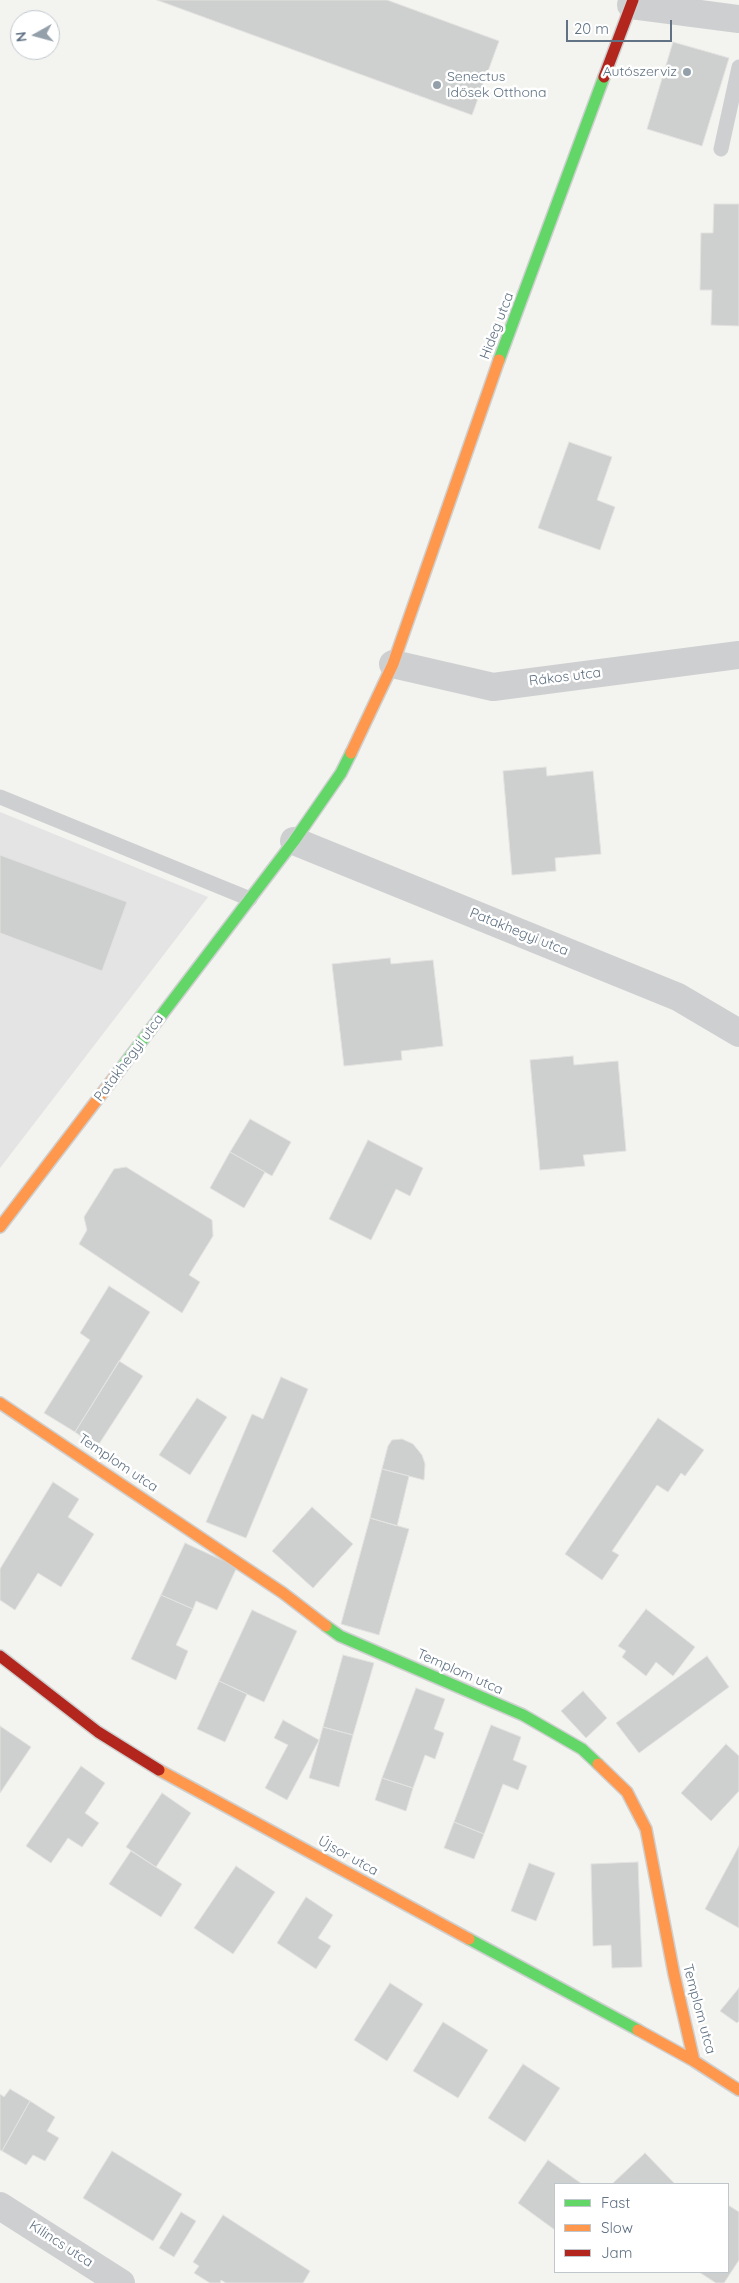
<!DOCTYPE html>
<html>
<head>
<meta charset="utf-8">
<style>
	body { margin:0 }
	#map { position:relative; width:739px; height:2283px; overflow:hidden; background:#f3f3f0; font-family:Quicksand,sans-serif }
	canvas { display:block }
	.legend { position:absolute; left:554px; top:2183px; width:175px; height:90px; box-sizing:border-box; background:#fff; border:1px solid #bfc7cd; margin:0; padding:6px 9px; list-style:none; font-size:15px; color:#607283 }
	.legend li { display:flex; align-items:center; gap:10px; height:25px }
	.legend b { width:25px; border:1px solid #bfc7cd }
	.north { position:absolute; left:10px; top:10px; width:50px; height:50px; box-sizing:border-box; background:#fff; border:1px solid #bfc7cd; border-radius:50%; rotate:263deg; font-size:14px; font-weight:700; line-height:20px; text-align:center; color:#607283 }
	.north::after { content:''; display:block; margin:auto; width:18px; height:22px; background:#939fa9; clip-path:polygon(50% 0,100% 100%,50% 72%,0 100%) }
	.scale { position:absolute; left:566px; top:20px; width:106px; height:22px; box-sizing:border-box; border:2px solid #607283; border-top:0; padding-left:6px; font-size:15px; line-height:18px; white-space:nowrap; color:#607283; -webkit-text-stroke:4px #fff; paint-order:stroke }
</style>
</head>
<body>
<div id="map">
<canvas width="739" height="2283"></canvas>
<ul class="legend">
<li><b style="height:6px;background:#63d668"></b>Fast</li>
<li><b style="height:6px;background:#ff974d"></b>Slow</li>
<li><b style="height:6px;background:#b3261e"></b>Jam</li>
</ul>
<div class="north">N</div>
<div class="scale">20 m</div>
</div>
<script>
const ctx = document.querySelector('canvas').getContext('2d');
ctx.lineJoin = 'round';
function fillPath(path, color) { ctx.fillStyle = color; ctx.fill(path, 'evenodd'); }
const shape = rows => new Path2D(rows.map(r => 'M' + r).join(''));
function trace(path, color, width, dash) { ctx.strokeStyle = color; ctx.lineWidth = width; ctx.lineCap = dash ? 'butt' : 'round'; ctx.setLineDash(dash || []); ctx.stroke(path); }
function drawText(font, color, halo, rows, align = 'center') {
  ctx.font = font + ' Quicksand,sans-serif'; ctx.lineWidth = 5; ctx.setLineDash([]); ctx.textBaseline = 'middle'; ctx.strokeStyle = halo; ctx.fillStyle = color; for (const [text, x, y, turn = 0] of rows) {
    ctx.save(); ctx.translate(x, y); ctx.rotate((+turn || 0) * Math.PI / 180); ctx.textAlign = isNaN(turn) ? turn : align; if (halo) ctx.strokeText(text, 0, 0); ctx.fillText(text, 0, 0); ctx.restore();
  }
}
fillPath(shape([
	[0,812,208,897,0,1168]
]), '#e3e4e3');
const building = shape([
	[157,0,387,0,499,41,472,115,157,0],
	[673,42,729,58,702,146,647,129,673,42],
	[714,204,739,204,739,326,711,325,712,290,700,290,701,233,713,233,714,204],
	[569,442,612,457,597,500,615,507,600,550,538,528,569,442],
	[546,767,547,776,593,771,601,854,555,858,556,871,512,875,503,771,546,767],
	[0,855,127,902,102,971,0,933,0,855],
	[390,958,391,964,433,960,443,1046,401,1051,402,1060,344,1066,332,964,390,958],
	[573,1056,574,1065,618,1061,626,1151,583,1155,585,1166,540,1170,530,1060,573,1056],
	[250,1119,291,1142,272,1176,230,1152,250,1119],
	[368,1140,423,1168,410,1196,396,1189,371,1240,329,1219,368,1140],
	[230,1152,265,1172,244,1208,210,1188,230,1152],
	[126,1167,212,1220,213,1236,189,1275,200,1282,182,1313,79,1244,87,1230,84,1217,114,1169,126,1167],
	[109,1286,150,1312,75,1432,44,1413,90,1340,80,1333,109,1286],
	[119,1361,143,1376,97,1447,75,1432,119,1361],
	[281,1377,308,1389,246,1538,206,1522,252,1414,263,1419,281,1377],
	[197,1398,227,1417,190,1475,159,1455,197,1398],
	[658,1418,704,1450,685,1476,681,1473,668,1492,657,1485,612,1551,619,1555,602,1580,565,1554,658,1418],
	[402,1439,413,1444,422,1455,425,1464,424,1480,382,1469,388,1446,392,1440,402,1439],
	[382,1469,409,1476,397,1526,370,1518,382,1469],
	[53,1482,79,1499,68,1517,94,1534,61,1587,38,1573,15,1610,0,1600,0,1569,53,1482],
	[312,1507,353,1544,313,1588,272,1551,312,1507],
	[370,1518,409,1529,379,1635,341,1624,370,1518],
	[185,1543,237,1567,217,1610,196,1601,193,1609,161,1595,185,1543],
	[161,1595,193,1609,176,1645,188,1651,176,1680,131,1659,161,1595],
	[646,1609,695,1647,673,1676,656,1662,646,1676,622,1657,626,1651,618,1646,646,1609],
	[252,1610,297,1631,264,1702,219,1681,252,1610],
	[343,1655,374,1663,353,1735,323,1727,343,1655],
	[707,1656,729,1687,639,1753,616,1723,707,1656],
	[219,1681,247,1694,225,1742,197,1729,219,1681],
	[416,1688,445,1699,434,1729,444,1733,435,1759,425,1755,413,1788,382,1778,416,1688],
	[583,1691,607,1718,586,1738,561,1711,583,1691],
	[283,1720,319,1740,287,1800,265,1788,288,1745,274,1738,283,1720],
	[491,1725,521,1737,513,1760,527,1766,518,1790,503,1784,484,1834,454,1822,491,1725],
	[0,1726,31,1747,0,1793,0,1726],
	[323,1727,353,1735,339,1787,309,1778,323,1727],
	[726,1744,739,1756,739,1791,711,1821,681,1793,726,1744],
	[81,1766,105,1783,85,1813,99,1823,82,1847,68,1838,51,1863,26,1846,81,1766],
	[382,1778,413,1788,406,1811,375,1800,382,1778],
	[162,1793,191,1813,156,1867,126,1847,162,1793],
	[454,1822,484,1834,474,1859,444,1848,454,1822],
	[739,1846,739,1928,705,1909,739,1846],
	[131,1851,182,1884,161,1917,109,1884,131,1851],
	[638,1862,642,1967,612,1968,611,1945,593,1946,591,1864,638,1862],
	[529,1863,555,1873,536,1921,511,1911,529,1863],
	[236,1866,275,1892,233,1954,194,1928,236,1866],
	[306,1897,333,1915,318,1938,331,1946,316,1969,277,1943,306,1897],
	[390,1983,423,2004,387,2061,354,2040,390,1983],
	[739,1988,739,2021,737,2023,720,2011,739,1988],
	[443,2022,488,2050,458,2098,413,2071,443,2022],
	[523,2064,560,2088,525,2142,488,2118,523,2064],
	[10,2089,30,2101,2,2151,0,2150,0,2094,4,2097,10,2089],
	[30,2101,55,2117,47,2131,59,2138,45,2161,33,2155,26,2165,2,2151,30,2101],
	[112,2151,182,2194,153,2241,83,2198,112,2151],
	[645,2153,675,2184,612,2184,645,2153],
	[548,2160,582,2184,555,2184,555,2230,518,2203,548,2160],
	[728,2205,739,2212,739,2260,724,2283,716,2283,699,2272,728,2272,728,2205],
	[181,2212,196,2221,174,2257,159,2248,181,2212],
	[223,2215,310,2271,303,2283,226,2283,221,2280,220,2283,210,2283,194,2273,199,2266,193,2262,223,2215]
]);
fillPath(building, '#cecfcf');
trace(building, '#e2e2e0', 1);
const fast = shape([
	[499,360,604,77],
	[116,1075,294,841,341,773,351,753],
	[326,1626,340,1636,523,1715,582,1749,598,1764],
	[469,1939,638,2030]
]);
const slow = shape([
	[351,753,393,664,499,360],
	[0,1227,116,1075],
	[0,1403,283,1593,326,1626],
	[598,1764,627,1792,646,1829,674,1974,694,2061],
	[159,1770,469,1939],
	[638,2030,694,2061,739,2090]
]);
const jam = shape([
	[604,77,633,0],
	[0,1656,98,1732,159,1770]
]);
trace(fast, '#ced0d0', 14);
trace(slow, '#ced0d0', 14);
trace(jam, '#ced0d0', 14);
trace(shape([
	[721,149,739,67],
	[0,797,250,899]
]), '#cecfd0', 15);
trace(shape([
	[631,5,739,19],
	[393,664,493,687,739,655],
	[294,841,678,997,739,1033],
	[0,2206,121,2283]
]), '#cecfd0', 28);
trace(fast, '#63d668', 11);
trace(slow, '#ff974d', 11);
trace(jam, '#b3261e', 11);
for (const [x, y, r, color] of [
	[687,72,5,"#939fa9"],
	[437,85,5,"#939fa9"]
]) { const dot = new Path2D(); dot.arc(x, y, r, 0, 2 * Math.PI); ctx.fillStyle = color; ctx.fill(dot); trace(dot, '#fff', 2); }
drawText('14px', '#607283', '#fff', [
	["Autószerviz",677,72],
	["Senectus",447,77,"left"],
	["Idősek Otthona",447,93,"left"]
], 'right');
drawText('14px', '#607283', '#fff', [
	["Hideg utca",497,326,-69],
	["Rákos utca",565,677,-7],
	["Patakhegyi utca",519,932,22],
	["Patakhegyi utca",129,1058,-53],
	["Templom utca",118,1463,34],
	["Templom utca",460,1672,24],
	["Újsor utca",348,1856,29],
	["Templom utca",699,2009,75],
	["Kilincs utca",61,2244,33]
]);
</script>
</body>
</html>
